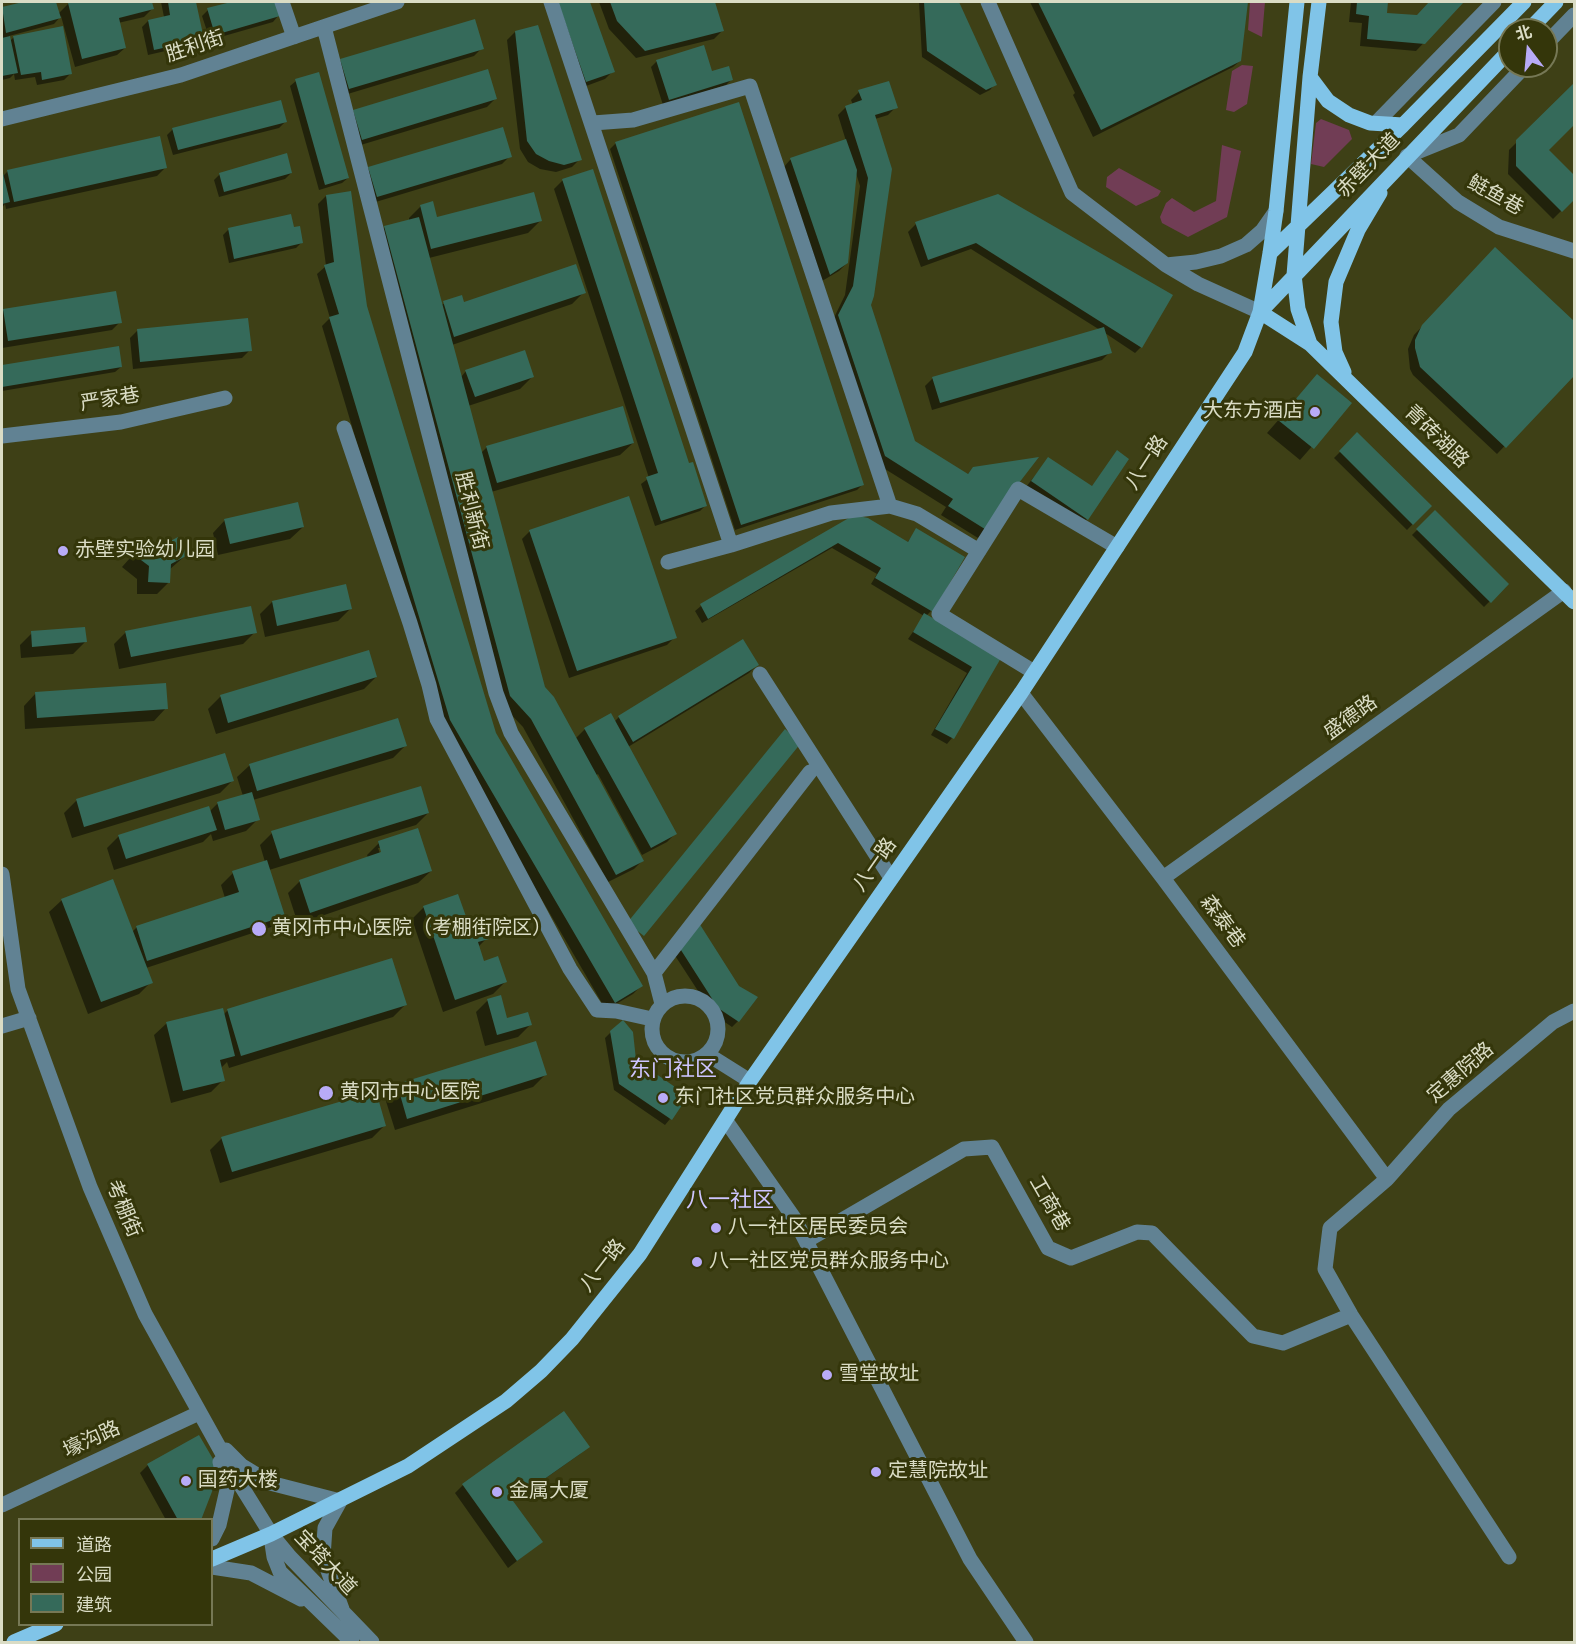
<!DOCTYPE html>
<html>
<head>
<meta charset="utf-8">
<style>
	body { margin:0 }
	#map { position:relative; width:1576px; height:1644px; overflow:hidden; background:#3e4016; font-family:"Archivo Narrow","Noto Sans SC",sans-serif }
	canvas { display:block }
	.frame { position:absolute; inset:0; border:3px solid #dadcc5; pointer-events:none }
	.legend { position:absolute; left:18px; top:1518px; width:195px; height:108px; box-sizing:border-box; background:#34360a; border:2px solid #767855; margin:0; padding:8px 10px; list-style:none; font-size:18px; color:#dadcc5 }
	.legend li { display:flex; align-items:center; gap:12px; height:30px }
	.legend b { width:30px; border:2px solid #767855 }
	.north { position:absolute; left:1498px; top:18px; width:60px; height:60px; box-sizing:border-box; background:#34360a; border:2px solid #767855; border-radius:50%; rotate:344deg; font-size:16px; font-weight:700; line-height:24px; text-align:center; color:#dadcc5 }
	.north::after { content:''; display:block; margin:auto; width:21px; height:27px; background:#b8abf7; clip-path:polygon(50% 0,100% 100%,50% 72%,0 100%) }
</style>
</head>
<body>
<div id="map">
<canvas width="1576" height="1644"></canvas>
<div class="frame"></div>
<ul class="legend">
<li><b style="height:8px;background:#80c4e8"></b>道路</li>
<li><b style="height:16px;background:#713d55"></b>公园</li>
<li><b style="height:16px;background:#356a5a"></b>建筑</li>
</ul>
<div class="north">北</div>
</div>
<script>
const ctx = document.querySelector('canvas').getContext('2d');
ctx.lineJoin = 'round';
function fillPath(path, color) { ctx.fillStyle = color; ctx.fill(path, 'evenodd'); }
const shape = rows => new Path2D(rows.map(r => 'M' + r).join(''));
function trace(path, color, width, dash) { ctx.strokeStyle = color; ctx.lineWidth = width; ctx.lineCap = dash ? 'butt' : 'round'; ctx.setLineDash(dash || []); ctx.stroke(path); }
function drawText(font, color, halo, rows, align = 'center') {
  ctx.font = font + ' "Archivo Narrow","Noto Sans SC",sans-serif'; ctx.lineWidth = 6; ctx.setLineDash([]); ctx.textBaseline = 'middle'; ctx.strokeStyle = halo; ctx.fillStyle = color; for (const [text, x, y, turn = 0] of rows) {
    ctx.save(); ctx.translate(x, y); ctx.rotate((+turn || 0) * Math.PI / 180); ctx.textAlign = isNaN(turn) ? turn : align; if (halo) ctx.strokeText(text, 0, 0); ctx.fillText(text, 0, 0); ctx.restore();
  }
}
fillPath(shape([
	[1250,2,1265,2,1262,37,1248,30],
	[1242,65,1253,66,1247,104,1234,112,1226,110,1232,71],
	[1321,119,1349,130,1352,139,1324,167,1311,164,1316,123],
	[1222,145,1241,151,1227,217,1188,237,1162,223,1160,217,1166,203,1172,198,1194,212,1216,201],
	[1119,168,1161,191,1158,196,1136,206,1106,187,1107,177]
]), '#713d55');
fillPath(shape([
	[29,2,55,2,58,14,68,4,78,2,150,2,152,9,144,17,118,23,125,48,117,55,75,67,61,16,54,24,9,36,10,41,14,37,70,74,64,80,37,85,35,77,15,80,14,74,10,78,2,80,2,9],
	[161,2,194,2,202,39,196,44,148,55,142,27,148,21,164,17],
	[236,2,274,2,278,16,273,22,210,40,202,16,208,10],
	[548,2,589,2,613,71,605,79,578,89],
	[599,2,713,2,722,31,714,39,636,58,609,29],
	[919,2,957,2,995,84,990,90,980,95,922,57],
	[1030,2,1246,2,1240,61,1233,67,1093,137,1073,95,1075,93],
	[1351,2,1386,2,1385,14,1416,17,1430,2,1461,3,1416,51,1360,46,1362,23,1349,22],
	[515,32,580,159,572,167,556,172,540,169,528,162,520,149,507,40],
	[482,48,474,56,341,96,333,69,341,61],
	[657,61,711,73,732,79,726,85,663,105,651,67],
	[296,81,348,178,342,183,319,190,290,86],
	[1574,85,1574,123,1547,150,1574,178,1574,198,1553,219,1508,174,1509,150],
	[859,92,896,107,888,115,875,119,869,304,914,442,967,475,973,468,986,530,978,538,941,515,946,507,877,464,831,324,845,295,860,186,855,170,847,263,839,271,822,281,783,168,790,160,846,141,838,115,846,107,853,105,851,100],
	[495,99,487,107,354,147,354,111],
	[285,122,279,128,173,155,167,135,173,129],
	[616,143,863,484,857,490,735,530,610,149],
	[510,156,502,164,369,204,361,177,369,169],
	[165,168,157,176,6,209,5,204,2,208,2,172,3,176,8,171],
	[592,171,688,465,705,506,700,511,655,526,641,484,649,478,554,189,562,181],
	[291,173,285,179,219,197,214,180,220,174],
	[998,195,1141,347,1135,353,1105,333,1110,352,1102,360,932,410,925,386,933,378,1100,330,971,249,921,267,908,232,916,224],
	[326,196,365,306,495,733,641,986,633,994,606,1010,442,728,322,326,330,318,317,274,326,266,318,204],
	[421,206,436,219,540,221,528,233,429,258,441,305,461,297,463,304,584,292,572,304,452,345,461,377,466,371,532,377,520,389,468,406,481,453,487,447,633,443,620,455,491,492,543,688,575,739,585,729,614,722,619,717,757,665,749,673,628,747,675,834,667,842,642,855,598,774,595,776,642,861,634,869,608,882,523,727,502,705,377,235,385,227,409,221,409,218],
	[228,230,302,242,296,248,229,263,223,235],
	[1496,249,1574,323,1574,373,1497,454,1413,375,1410,369,1408,349,1414,335],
	[3,311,120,322,112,330,2,348,2,313],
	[138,330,250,350,242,358,133,369,130,338],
	[117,347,121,367,115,372,2,391,2,366],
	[1317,376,1350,403,1300,460,1267,433],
	[1357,435,1430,506,1407,530,1334,458],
	[1117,452,1087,519,1081,524,1026,487,1048,459,1091,488],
	[1435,512,1507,584,1484,607,1412,535],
	[854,516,907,543,916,530,931,611,926,616,999,659,952,738,947,744,931,735,967,673,908,639,924,616,871,584,877,574,832,548,702,623,695,611,701,606],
	[225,520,303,527,290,539,218,555,213,533],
	[530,531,675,637,667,645,569,678,522,539],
	[147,539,159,548,186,555,169,570,169,582,157,594,137,594,137,579,122,567],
	[272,602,350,609,338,621,265,637,260,614],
	[126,632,255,632,243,644,119,669,114,644],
	[32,633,85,642,73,654,21,658,20,645],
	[368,652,376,677,364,689,216,734,208,709,220,697],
	[36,693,166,708,154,721,25,729,24,706],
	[405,746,393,758,253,800,258,819,246,831,213,841,211,834,203,842,114,870,107,848,119,836,209,812,218,803,243,796,237,777,250,765],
	[232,781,220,793,72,838,64,813,77,800],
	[428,813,416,825,269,870,283,915,271,927,146,968,151,982,139,994,88,1014,49,912,62,900,132,932,137,927,225,898,221,885,233,873,265,862,260,845,272,833],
	[379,843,431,871,418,883,298,924,288,893,300,881,368,858,367,855],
	[378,848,382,848,382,859],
	[424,907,467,924,487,938,478,947,483,963,505,982,493,994,443,1012,412,919],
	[694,931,738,987,738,1021,732,1027,713,1014,674,954],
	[488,1000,506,1020,530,1025,518,1037,485,1046,476,1012],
	[405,1005,393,1017,229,1068,227,1062,222,1067,223,1080,211,1092,171,1103,154,1035,167,1023,224,1014,228,1010],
	[611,1032,635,1061,670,1119,665,1125,614,1090,605,1038],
	[535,1043,545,1075,533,1087,395,1130,385,1098,397,1086],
	[384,1126,372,1138,220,1183,210,1150,222,1138],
	[564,1413,588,1446,580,1454,512,1502,541,1542,508,1568,455,1493,463,1485],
	[148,1465,200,1520,166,1520,140,1473]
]), '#0007');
fillPath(shape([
	[23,2,56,2,61,18,6,33,2,7],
	[72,2,152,2,154,9,119,18,126,48,82,59,68,3],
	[168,2,196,2,204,39,154,50,148,20,170,15],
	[231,2,276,2,280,16,215,35,207,8],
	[558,2,590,2,615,72,586,82],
	[610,2,715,2,724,31,645,51,617,21],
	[924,2,959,2,997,85,986,90,927,51],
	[1038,2,1248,2,1241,61,1101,130],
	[1357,2,1388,2,1387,13,1417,15,1429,2,1463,3,1425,44,1367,39,1369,16,1356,14],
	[475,19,484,49,349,89,340,59],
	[538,25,582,160,564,165,549,161,536,154,527,141,515,31],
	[63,26,72,74,42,80,41,72,21,75,13,36],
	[10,36,18,73,2,76,2,38],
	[704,45,712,71,729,66,733,80,669,100,656,60],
	[488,69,497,99,362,140,353,110],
	[319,72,349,178,325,185,295,79],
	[889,81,898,108,875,115,892,169,874,296,871,305,915,441,968,474,973,467,1039,457,1012,492,988,531,948,506,953,499,885,456,838,315,853,286,868,178,845,106,862,100,858,90],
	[1574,83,1574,125,1549,150,1574,175,1574,200,1562,212,1516,166,1516,140],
	[281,100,287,122,178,150,172,128],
	[739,102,864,485,741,525,615,142],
	[503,127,512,157,377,197,368,167],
	[160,136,167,168,14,202,7,170],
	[846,139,857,170,848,263,830,275,790,158],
	[287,153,292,173,224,192,219,173],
	[2,169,10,202,2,204],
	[593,169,689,463,693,462,707,506,661,521,646,477,658,473,562,179],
	[351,191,367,306,496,733,643,986,615,1003,450,720,329,317,339,314,324,265,334,262,326,195],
	[534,192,542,221,431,249,420,205,433,201,437,217],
	[998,194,1173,295,1142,348,976,243,928,260,915,222],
	[291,214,294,227,300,226,303,243,234,259,228,228],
	[419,217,545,687,554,697,644,861,616,875,531,719,510,696,384,226],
	[1495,247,1574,321,1574,376,1506,448,1420,367,1415,348,1415,340,1422,325],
	[576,264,586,293,454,337,443,301,462,295,464,302],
	[116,291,122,323,8,341,3,309],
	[248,318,252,351,140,362,137,329],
	[1104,327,1112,353,940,403,932,377],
	[119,346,122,367,2,387,2,365],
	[525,350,534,377,475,397,465,370],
	[1317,374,1352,403,1314,449,1278,420],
	[623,406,634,443,497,483,486,446],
	[1357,432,1432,506,1413,525,1339,451],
	[1117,450,1129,459,1088,520,1031,481,1048,457,1092,486],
	[629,496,677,638,577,671,529,530],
	[298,502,304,527,230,544,224,519],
	[1435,510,1509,584,1491,603,1416,529],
	[854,515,868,518,908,542,916,528,965,557,933,612,875,578,881,568,838,543,708,619,700,604],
	[147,537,159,547,178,537,188,555,171,564,170,583,148,582,149,566,133,554],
	[346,584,352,609,277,626,272,601],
	[251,606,257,633,131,657,125,631],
	[924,613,1001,658,954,739,935,729,972,667,913,632],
	[85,627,87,642,32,647,31,631],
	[743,639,759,665,633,742,618,716],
	[369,650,377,677,228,723,220,695],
	[166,683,168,709,37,718,35,692],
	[611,713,677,834,651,848,584,728],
	[398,718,407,746,257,791,249,764],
	[785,729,801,743,644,936,627,923],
	[225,753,234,781,84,827,76,799],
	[421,786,429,813,280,859,271,831],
	[252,792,260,820,225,830,217,802],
	[209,806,217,830,126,859,118,835],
	[418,828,432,871,310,913,299,880,381,852,378,841],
	[267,860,285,916,147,961,136,926,239,892,232,871],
	[113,879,153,983,101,1002,61,899],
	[458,894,468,922,482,917,489,939,478,942,484,961,498,956,507,982,455,1000,423,906],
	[699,923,739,986,758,997,739,1022,718,1008,679,947],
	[392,958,407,1005,241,1056,227,1009],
	[501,995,507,1018,528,1012,532,1025,497,1035,487,999],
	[223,1008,235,1056,220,1060,225,1081,183,1091,166,1022],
	[623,1020,633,1032,636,1060,688,1096,672,1120,619,1084,610,1031],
	[536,1041,547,1075,407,1119,397,1084],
	[376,1091,386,1126,232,1172,221,1137],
	[564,1411,590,1447,513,1501,543,1542,517,1561,462,1484],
	[199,1435,220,1471,201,1520,178,1520,147,1464]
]), '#356a5a');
trace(shape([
	[282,2,294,37],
	[551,2,731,545],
	[988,2,1072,193,1166,265,1198,284,1260,312],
	[324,27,496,693,511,733,654,973,662,1004],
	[1546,44,1574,15],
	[1525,66,1459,135,1407,156,1458,202,1499,227,1574,251],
	[2,119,181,75,397,2],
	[593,123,633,120,750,86,890,506],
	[1376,123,1494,2],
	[1166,265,1196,262,1221,256,1246,245,1262,231,1276,211],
	[344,428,410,623,429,685,437,719,570,969,597,1010,616,1011,652,1019],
	[2,436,121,422,225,398],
	[668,562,731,545,831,513,890,506,917,514,979,551],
	[1034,672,939,614,1018,489,1117,547],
	[760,674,891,878],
	[1021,693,1163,878,1387,1179],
	[2,874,18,989,90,1187,145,1314,235,1476,271,1534,290,1557,372,1642],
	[1163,878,1564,591],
	[654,973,810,772],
	'652 1029a33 33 0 1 1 66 0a33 33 0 1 1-66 0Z',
	[2,1026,29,1018],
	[707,1054,750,1081],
	[726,1121,794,1218,970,1559,1026,1642],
	[806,1241,964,1149,992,1147,1048,1248,1071,1258,1137,1232,1152,1233,1253,1336,1283,1343,1351,1315],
	[226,1450,242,1466,270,1483,340,1501,325,1528,323,1557,342,1609],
	[2,1505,199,1413],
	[271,1537,274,1557,280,1572,352,1642],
	[212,1539,219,1525,227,1490,220,1462],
	[1509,1557,1351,1315,1325,1269,1330,1228,1387,1179,1449,1109,1553,1022,1574,1011],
	[212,1567,251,1573,301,1599]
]), '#618293', 15);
trace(shape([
	[1529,30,1556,2],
	[1310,77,1328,101,1349,115,1370,123,1403,125],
	[1270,253,1403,125,1524,2],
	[1260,312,1310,344,1574,602],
	[1260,312,1510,50],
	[1310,344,1298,309,1294,275,1310,77,1319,2],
	[1344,372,1335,352,1331,322,1336,282,1358,230,1380,193],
	[212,1559,271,1534,408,1466,506,1401,541,1371,572,1339,640,1254,750,1081,1021,693,1245,352,1260,312,1270,253,1276,211,1297,2],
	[14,1642,56,1624]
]), '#80c4e8', 15);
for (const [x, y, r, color] of [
	[1315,412,6,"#b8abf7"],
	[63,551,6,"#b8abf7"],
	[259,929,8,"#b8abf7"],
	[326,1093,8,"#b8abf7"],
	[663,1098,6,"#b8abf7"],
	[716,1228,6,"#b8abf7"],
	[697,1262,6,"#b8abf7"],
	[827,1375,6,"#b8abf7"],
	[876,1472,6,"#b8abf7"],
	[186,1481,6,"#b8abf7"],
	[497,1492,6,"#b8abf7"]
]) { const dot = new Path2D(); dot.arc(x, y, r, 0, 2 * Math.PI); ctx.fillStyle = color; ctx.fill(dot); trace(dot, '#34360a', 2); }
drawText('20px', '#dadcc5', '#34360a', [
	["胜利街",195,47,-18],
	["赤壁大道",1369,166,-46],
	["鲢鱼巷",1495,196,29],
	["严家巷",110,400,-9],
	["青砖湖路",1436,437,44],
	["八一路",1147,463,-57],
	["胜利新街",471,511,76],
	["盛德路",1351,718,-36],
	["八一路",875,865,-55],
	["森泰巷",1222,922,53],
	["定惠院路",1461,1073,-41],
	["工商巷",1049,1204,60],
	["考棚街",123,1209,67],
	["八一路",603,1266,-52],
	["壕沟路",92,1440,-25],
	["宝塔大道",325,1563,47]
]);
drawText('20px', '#dadcc5', '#34360a', [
	["大东方酒店",1303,412,"right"],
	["赤壁实验幼儿园",75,551],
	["黄冈市中心医院（考棚街院区）",272,929],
	["黄冈市中心医院",340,1093],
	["东门社区党员群众服务中心",675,1098],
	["八一社区居民委员会",728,1228],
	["八一社区党员群众服务中心",709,1262],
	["雪堂故址",839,1375],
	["定慧院故址",888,1472],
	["国药大楼",198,1481],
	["金属大厦",509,1492]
], 'left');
drawText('22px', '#cec5ff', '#34360a', [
	["东门社区",673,1070],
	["八一社区",730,1201]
]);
</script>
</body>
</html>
